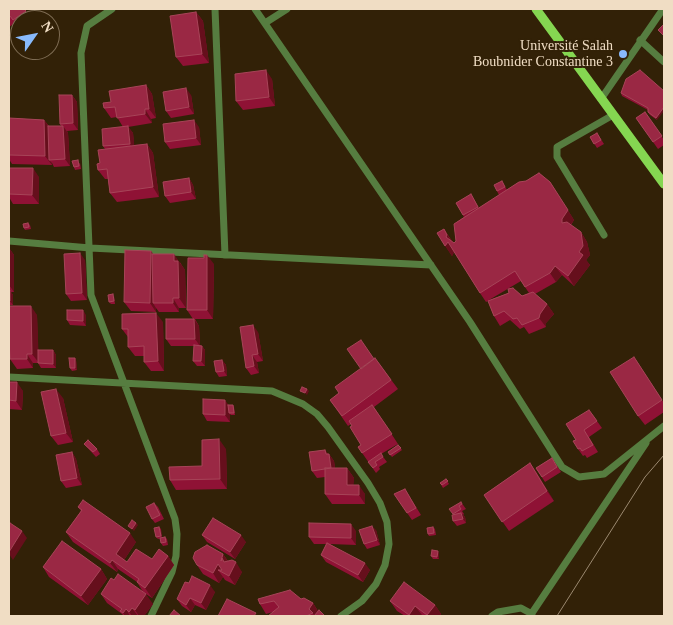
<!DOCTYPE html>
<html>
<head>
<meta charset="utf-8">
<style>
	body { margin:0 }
	#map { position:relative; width:673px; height:625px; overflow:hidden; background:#322107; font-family:"Times New Roman",serif }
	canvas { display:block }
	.frame { position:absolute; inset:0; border:10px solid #f0ddc4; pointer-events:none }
	.north { position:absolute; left:10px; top:10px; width:50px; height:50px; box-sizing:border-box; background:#322107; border:1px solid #7e6c53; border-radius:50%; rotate:57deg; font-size:14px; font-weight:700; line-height:20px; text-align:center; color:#f0ddc4 }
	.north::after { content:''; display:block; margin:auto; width:18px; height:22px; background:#88bafc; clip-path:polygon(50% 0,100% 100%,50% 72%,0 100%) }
</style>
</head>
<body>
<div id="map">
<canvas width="673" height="625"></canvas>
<div class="frame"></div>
<div class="north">N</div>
</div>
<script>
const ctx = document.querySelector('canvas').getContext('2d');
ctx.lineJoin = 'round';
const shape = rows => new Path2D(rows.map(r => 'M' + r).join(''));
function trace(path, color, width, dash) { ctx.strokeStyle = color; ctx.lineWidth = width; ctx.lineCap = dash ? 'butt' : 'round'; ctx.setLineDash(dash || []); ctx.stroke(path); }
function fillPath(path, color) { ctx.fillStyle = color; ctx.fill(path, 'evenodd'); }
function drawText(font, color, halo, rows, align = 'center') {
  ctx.font = font + ' "Times New Roman",serif'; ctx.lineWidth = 4; ctx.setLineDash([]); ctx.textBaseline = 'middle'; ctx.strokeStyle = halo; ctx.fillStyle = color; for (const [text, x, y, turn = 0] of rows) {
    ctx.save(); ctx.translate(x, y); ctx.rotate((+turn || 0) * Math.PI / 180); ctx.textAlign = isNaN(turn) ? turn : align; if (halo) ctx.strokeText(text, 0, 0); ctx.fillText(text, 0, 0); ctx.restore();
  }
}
trace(shape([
	[112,9,87,26,81,53,91,295,175,519,177,534,176,556,172,572,151,616],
	[215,9,225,255],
	[255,9,470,322,562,467,579,477,604,474,664,426],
	[265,23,287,9],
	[640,40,664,62],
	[601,99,663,9],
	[604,235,557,157,557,147,613,115],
	[9,241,90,248,431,265],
	[9,377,272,391,303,404,317,414,328,427,368,483,380,503,387,522,389,544,385,565,376,584,362,601,341,616],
	[492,616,498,612,521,608,532,614],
	[530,616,646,443]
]), '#567d40', 7);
trace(shape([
	[536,9,664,184]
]), '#85d651', 9);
trace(shape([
	[557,616,645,477,664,455]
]), '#9b8970', 1);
fillPath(shape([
	[9,9,24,9,31,18,27,20,20,20,20,25,18,27,15,23,9,27],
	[196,12,203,21,209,63,183,66,176,57],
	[640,70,657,120,650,115,648,112,648,110,622,96,621,93],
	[272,79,275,106,243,110,236,101],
	[146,85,152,94,156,118,151,119,152,123,128,127,133,133,134,145,147,144,153,153,159,197,117,202,110,193,108,179,105,179,98,170,105,149,103,146,123,127,117,117,111,118,104,108,111,102],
	[72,95,77,102,78,130,67,131,68,133,70,166,54,167,52,163,52,165,12,164,9,159,9,118,44,120,49,126,61,126,60,124],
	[191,95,194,114,171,118,166,111],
	[645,112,664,140,664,145,658,149,636,118],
	[199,127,201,145,170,149,165,142],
	[597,133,604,144,597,148,590,137],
	[80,163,81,169,75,170,74,167],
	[9,168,39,177,39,204,13,204,9,197],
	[539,173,550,182,574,220,571,225,581,232,587,242,590,255,586,260,590,265,574,286,562,275,556,282,535,294,547,304,554,314,546,323,546,327,529,334,524,327,520,329,510,320,500,326,494,316,488,301,486,302,480,293,454,252,452,256,437,233,444,229,452,241,454,243,456,241,454,224,464,217,456,203,471,194,479,208,499,195,494,185,502,181,507,190,519,182,526,181],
	[521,281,529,293,522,296,513,288,508,289,509,293,489,300],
	[189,178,193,185,196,199,170,203,165,196],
	[28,223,30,225,31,229,25,230,24,228],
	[9,248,14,255,14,292,11,292,13,295,13,305,9,305],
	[151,251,153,254,181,263,181,264,185,270,186,308,179,308,179,312,159,312,156,308,156,312,131,311,124,302],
	[85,260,87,300,71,301,66,294],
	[214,264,213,319,195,319,199,326,200,345,202,346,205,350,205,366,197,366,193,361,194,346,171,346,166,339,193,319,187,310],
	[114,296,115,304,111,304,109,302],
	[9,306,37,315,38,350,53,350,56,355,56,368,41,368,38,363,33,363,33,368,17,369,10,359,10,353,10,362,9,362],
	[86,315,86,326,70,325,67,320],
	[163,322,164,371,151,371,144,362,144,356,135,356,128,347,128,337,122,329],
	[258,332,263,361,257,362,259,373,251,375,246,368],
	[634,357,664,403,664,412,645,425,638,416],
	[75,358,76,360,77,370,72,371,70,368],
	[375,358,398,389,374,407,398,444,381,454,387,462,379,467,380,469,376,473,358,447,361,445,352,426,351,424,348,426,330,400,339,393],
	[222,360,226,365,227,376,219,377,216,372],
	[9,382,23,391,22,410,9,409],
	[63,398,73,442,58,445,51,436],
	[229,405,233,405,234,407,235,415,231,415,230,414,230,422,207,421,203,414],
	[589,410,602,428,589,437,598,452,587,458,585,455,583,456,578,449,576,440],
	[84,444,97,449,100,454,96,457],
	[398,445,402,450,392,457,388,452],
	[226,449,227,489,176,490,170,480,202,466],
	[325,450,328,454,329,454,334,461,335,468,347,468,354,478,353,485,365,494,365,504,332,504,325,494,325,477,317,478,312,471],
	[72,452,76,459,82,485,66,488,61,481],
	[552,458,561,472,545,482,536,468],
	[530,463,554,501,509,531,484,495],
	[446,479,449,484,443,488,440,483],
	[405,489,421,515,412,520,394,494],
	[461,502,466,509,462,511,464,514,463,515,465,517,466,523,457,526,453,521,453,515],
	[154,503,158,507,164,519,155,523,152,519],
	[78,507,136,542,124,560,127,562,152,559,168,556,174,565,152,598,143,592,137,582,118,569,117,572,73,542,66,532,81,511],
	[159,527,161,529,162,538,165,537,167,539,168,545,163,546,161,543,161,538,158,539,156,537],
	[433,527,435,529,436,535,429,536,428,534],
	[376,530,380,545,367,549,364,544],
	[356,531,356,545,330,544,370,570,363,582,326,562,321,555,326,544,314,544,309,537],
	[202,535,246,542,235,559,207,542],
	[439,553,439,559,433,559,431,556],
	[223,554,228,561,242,572,235,585,225,580,223,577,219,583,203,574,197,565],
	[43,567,101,569,107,579,88,605,49,577],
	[189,583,215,592,206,610,195,605,191,612,182,606,177,599],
	[101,594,153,604,144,616,124,616,122,614,107,603],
	[258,599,301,599,313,603,318,611,325,616,268,616,273,612,266,614,260,604],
	[390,601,435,605,441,614,440,616,423,616,422,615,421,616,405,616,397,611]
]), '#8f1235');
fillPath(shape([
	[196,12,203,21,209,63,202,54],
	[266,70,272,79,275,106,269,97],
	[146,85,152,94,156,118,149,109],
	[186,88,191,95,194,114,189,107],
	[72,95,77,102,78,130,73,123],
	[664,107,664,111,657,120,656,118],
	[145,109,151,119,152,123,145,114],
	[44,120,51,129,49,160,52,163,52,165,45,156],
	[194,120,199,127,201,145,196,138],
	[63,126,68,133,70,166,65,159],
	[128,126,133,133,135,151,130,144],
	[147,144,153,153,159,197,153,187],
	[33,168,39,177,39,204,32,195],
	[189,178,193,185,196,199,191,192],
	[550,182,574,220,568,228,562,223,562,219],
	[444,229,450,239,454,244,446,237],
	[581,232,587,242,590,255,586,260,590,265,574,286,568,276,579,252],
	[448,242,455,251,452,256,445,246],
	[9,248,14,255,14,292,9,285],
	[151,251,158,261,153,303,156,308,156,312,150,303],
	[80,253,85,260,87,300,82,293],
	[174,254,185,270,186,308,179,298,174,261],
	[207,255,214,264,213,319,207,310],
	[555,266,562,275,556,282,550,273],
	[10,290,13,295,13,305,10,301],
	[173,298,179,308,179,312,173,303],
	[547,304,554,314,546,323,546,327,539,318,540,314],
	[31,306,37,315,39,363,32,354],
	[83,310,86,315,86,326,83,321],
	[156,313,163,322,164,371,158,361],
	[194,319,199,326,200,346,195,339],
	[253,325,258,332,263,361,258,354],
	[9,334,9,335,10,362,9,360],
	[202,346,205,350,205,366,201,361],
	[53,350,56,355,56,368,53,364],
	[27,354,33,363,33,368,27,359],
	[252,355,257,362,259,373,254,366],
	[75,358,76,360,77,370,75,368],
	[222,360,226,365,227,376,224,371],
	[17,382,23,391,22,410,16,401],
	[56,389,63,398,73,442,66,433],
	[307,389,309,391,307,395,305,393],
	[225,400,230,407,229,413,230,414,230,422,225,415],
	[219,439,226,449,227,489,220,479],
	[325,450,329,456,329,454,334,461,336,475,331,468],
	[72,452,76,459,82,485,77,478],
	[530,463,537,473,554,501,547,491],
	[347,468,354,478,353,494,347,485],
	[359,485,365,494,365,504,359,495],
	[461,513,465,517,466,523,463,519],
	[136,523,138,525,134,531,132,529],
	[351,524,356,531,356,545,351,538],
	[372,526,376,530,380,545,377,540],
	[22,531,27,538,13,560,9,554,9,552],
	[130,533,136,542,122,563,116,554],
	[241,535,246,542,235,559,230,552],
	[438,551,439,553,439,559,437,557],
	[223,554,229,563,228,567,221,561],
	[168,556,174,565,152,598,145,588],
	[112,560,118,569,117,572,110,563],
	[236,562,242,572,235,585,229,576],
	[365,563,370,570,363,582,358,575],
	[218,564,224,573,218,570,223,577,219,583,213,573],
	[101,569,107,579,88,605,81,596],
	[210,585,215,592,206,610,201,603],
	[146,594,153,604,144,616,139,616,135,610],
	[190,598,195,605,191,612,186,605],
	[313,603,319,613,315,616,309,609],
	[435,605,441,614,440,616,428,616,427,615],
	[415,606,422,615,421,616,410,616,409,615],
	[132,608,138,616,132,616,129,612],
	[126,609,130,616,125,616,123,613]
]), '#660f1c');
const building = shape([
	[9,9,24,9,26,11,13,20,10,16,9,17,9,9],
	[196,12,202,54,176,57,170,16,196,12],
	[664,24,664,36,658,30,664,24],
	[266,70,269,97,236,101,235,74,266,70],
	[640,70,664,91,664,107,656,118,648,112,648,108,621,93,626,79,640,70],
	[146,85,149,109,145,109,145,114,117,118,115,107,104,108,103,103,111,102,109,91,146,85],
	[186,88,189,107,166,111,163,92,186,88],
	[59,95,72,95,73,123,60,124,59,95],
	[645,112,662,136,653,142,636,118,645,112],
	[9,118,44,120,45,156,9,155,9,118],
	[194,120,196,138,165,142,163,124,194,120],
	[48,126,63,126,65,159,49,160,48,126],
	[128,126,130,144,103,146,102,129,128,126],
	[597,133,601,140,594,144,590,137,597,133],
	[147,144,153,187,110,193,107,169,98,170,97,164,100,163,98,150,147,144],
	[78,160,79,166,74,167,72,161,78,160],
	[9,168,33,168,32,195,9,194,9,168],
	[539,173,550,182,568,210,562,219,562,223,567,222,581,232,583,246,579,252,583,255,568,276,555,266,550,273,525,287,515,271,480,293,448,242,445,246,437,233,444,229,447,235,446,237,454,243,456,241,454,224,519,182,526,181,539,173],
	[189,178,191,192,165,196,163,182,189,178],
	[502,181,505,187,497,191,494,185,502,181],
	[471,194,478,207,463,215,456,203,471,194],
	[28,223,29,227,24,228,23,224,28,223],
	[125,250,151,251,150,303,124,302,125,250],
	[80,253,82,293,66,294,64,254,80,253],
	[152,254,174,254,174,261,178,261,179,298,173,298,173,303,153,303,152,254],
	[204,255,207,255,207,310,187,310,188,258,204,258,204,255],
	[513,288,522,296,533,292,547,304,540,314,539,318,522,325,517,318,513,319,504,311,494,316,488,301,509,293,508,289,513,288],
	[9,290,10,290,10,301,9,301,9,290],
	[113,294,114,301,109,302,108,295,113,294],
	[9,306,31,306,32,354,27,354,27,359,10,359,9,339,9,306],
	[67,310,83,310,83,321,67,320,67,310],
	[156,313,158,361,144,362,144,346,128,347,128,329,122,329,122,314,156,313],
	[166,319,194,319,195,339,166,339,166,319],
	[253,325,258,354,252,355,254,366,246,368,240,327,253,325],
	[361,340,374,359,361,369,347,349,361,340],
	[194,345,202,346,201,361,193,361,194,345],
	[38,350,53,350,53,364,38,363,38,350],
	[634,357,662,400,638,416,610,372,634,357],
	[69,358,75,358,75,368,70,368,69,358],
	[375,358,391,380,342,416,330,400,339,393,335,387,375,358],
	[222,360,224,371,216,372,214,361,222,360],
	[9,382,17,382,16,401,9,400,9,382],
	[302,387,307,389,305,393,300,391,302,387],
	[56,389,66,433,51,436,41,392,56,389],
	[203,399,225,400,225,415,203,414,203,399],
	[228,405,233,405,234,413,229,413,228,405],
	[372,405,392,434,362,453,358,447,361,445,350,427,352,426,349,421,372,405],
	[589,410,597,421,584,430,593,445,582,451,580,448,578,449,573,441,576,440,566,424,589,410],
	[219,439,220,479,170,480,169,467,202,466,202,440,219,439],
	[88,440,97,449,93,452,84,444,88,440],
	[398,445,401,448,390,455,388,452,398,445],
	[325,450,326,454,329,454,331,468,312,471,309,452,325,450],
	[72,452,77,478,61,481,56,455,72,452],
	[381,453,383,457,375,462,377,465,373,468,368,462,381,453],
	[552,458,557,467,542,477,536,468,552,458],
	[530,463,547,491,502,522,484,495,530,463],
	[325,468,347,468,347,485,359,485,359,495,325,494,325,468],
	[446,479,448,481,442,485,440,483,446,479],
	[405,489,416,508,407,513,394,494,405,489],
	[83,500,130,533,116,554,127,562,136,549,152,559,159,549,168,556,145,588,137,582,139,579,112,560,110,563,66,532,82,510,78,507,83,500],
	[461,502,462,504,459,506,461,509,453,514,449,509,461,502],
	[154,503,160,515,152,519,146,507,154,503],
	[461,513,463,519,453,521,452,515,461,513],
	[213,518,241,535,230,552,202,535,213,518],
	[132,520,136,523,132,529,128,526,132,520],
	[10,523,22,531,9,552,9,524,10,523],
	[309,523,351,524,351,538,309,537,309,523],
	[372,526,377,540,364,544,359,530,372,526],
	[159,527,161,536,156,537,154,528,159,527],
	[433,527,434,533,428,534,427,528,433,527],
	[165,537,166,542,161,543,160,538,165,537],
	[62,541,101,569,81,596,43,567,62,541],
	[327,543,365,563,358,575,321,555,327,543],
	[207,545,223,554,221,561,222,558,224,562,232,560,236,562,229,576,218,570,222,570,218,564,213,573,197,565,193,558,195,552,207,545],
	[432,550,438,551,437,557,431,556,432,550],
	[118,574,146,594,135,610,132,608,129,612,126,609,123,613,120,611,122,609,101,594,111,578,114,580,118,574],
	[192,576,210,585,201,603,190,598,186,605,177,599,185,582,189,583,192,576],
	[404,582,435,605,427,615,415,606,409,615,390,601,404,582],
	[290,590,301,599,304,598,313,603,309,609,313,613,306,616,268,616,279,607,274,601,260,604,258,599,290,590],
	[227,599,256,613,254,616,218,616,227,599],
	[174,610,181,616,169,616,174,610],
	[319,610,324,615,323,616,314,616,319,610]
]);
fillPath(building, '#9a2844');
trace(building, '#a74458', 1);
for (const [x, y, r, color] of [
	[623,54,5,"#88bafc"]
]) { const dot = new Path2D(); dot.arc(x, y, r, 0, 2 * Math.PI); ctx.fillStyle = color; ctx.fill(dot); trace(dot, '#322107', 2); }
drawText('14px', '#f0ddc4', '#322107', [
	["Université Salah",613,46],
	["Boubnider Constantine 3",613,62]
], 'right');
</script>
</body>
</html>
